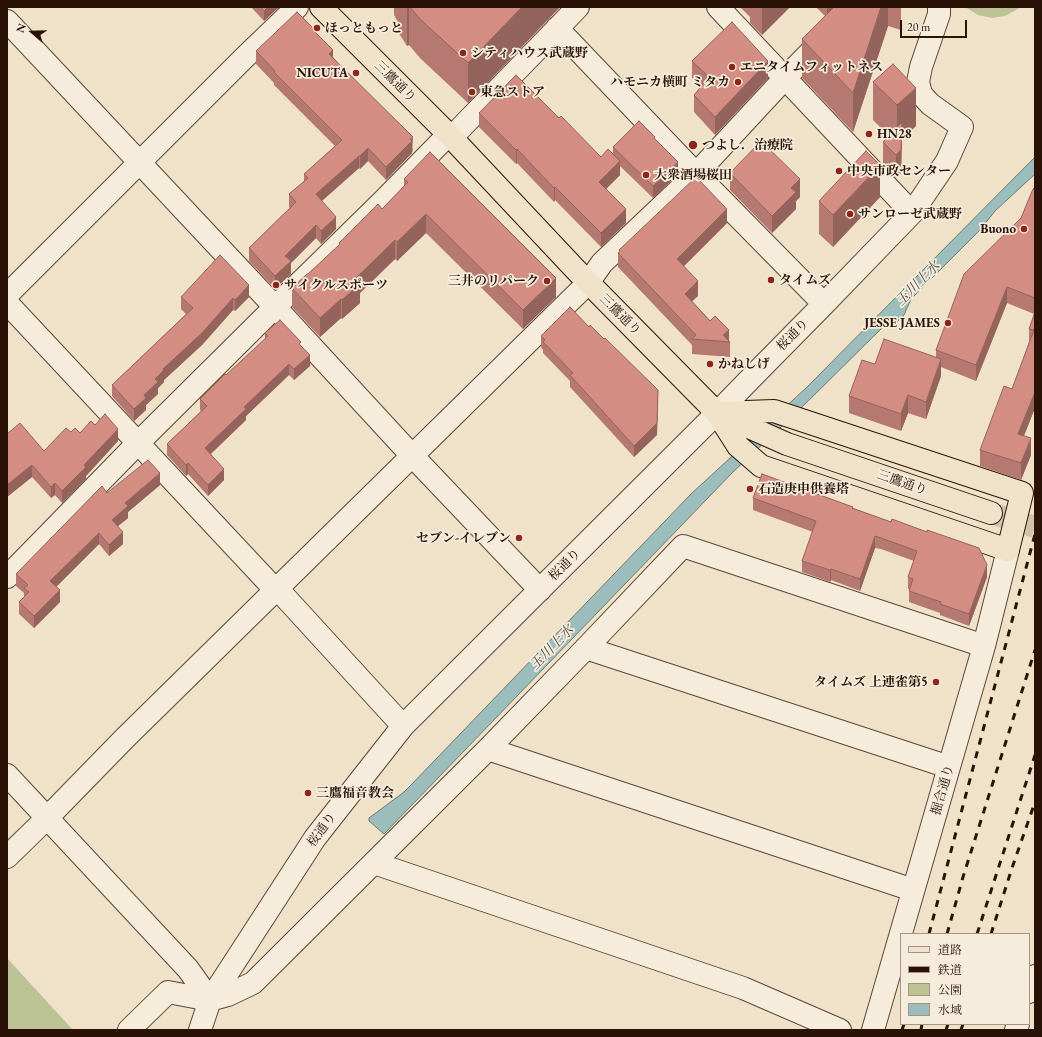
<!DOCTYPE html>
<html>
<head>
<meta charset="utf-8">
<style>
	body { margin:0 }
	#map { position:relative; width:1042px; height:1037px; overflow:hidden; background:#f0e2c9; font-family:"EB Garamond","Noto Serif JP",serif }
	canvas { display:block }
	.frame { position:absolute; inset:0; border:8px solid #2a1207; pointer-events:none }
	.legend { position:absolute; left:900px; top:933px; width:130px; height:92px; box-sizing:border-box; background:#f5ecdc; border:1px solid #a49587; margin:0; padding:5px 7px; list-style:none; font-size:12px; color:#2a1207 }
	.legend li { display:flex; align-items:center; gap:8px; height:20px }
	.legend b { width:20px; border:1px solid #a49587 }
	.north { position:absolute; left:12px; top:12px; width:40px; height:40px; -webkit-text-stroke:3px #f5ecdc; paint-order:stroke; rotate:290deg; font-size:11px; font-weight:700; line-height:16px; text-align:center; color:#2a1207 }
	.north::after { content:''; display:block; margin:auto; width:14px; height:18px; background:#2a1207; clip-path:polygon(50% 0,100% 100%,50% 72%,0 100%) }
	.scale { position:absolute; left:900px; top:20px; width:67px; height:18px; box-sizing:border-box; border:2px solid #2a1207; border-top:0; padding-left:5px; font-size:12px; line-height:14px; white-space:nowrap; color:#2a1207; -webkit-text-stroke:3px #f5ecdc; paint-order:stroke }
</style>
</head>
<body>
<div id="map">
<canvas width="1042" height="1037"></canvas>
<div class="frame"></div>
<ul class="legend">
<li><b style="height:5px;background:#f0e2c9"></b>道路</li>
<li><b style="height:5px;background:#2a1207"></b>鉄道</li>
<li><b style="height:11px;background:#bbc395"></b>公園</li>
<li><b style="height:11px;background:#9bbdbb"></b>水域</li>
</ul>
<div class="north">N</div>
<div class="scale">20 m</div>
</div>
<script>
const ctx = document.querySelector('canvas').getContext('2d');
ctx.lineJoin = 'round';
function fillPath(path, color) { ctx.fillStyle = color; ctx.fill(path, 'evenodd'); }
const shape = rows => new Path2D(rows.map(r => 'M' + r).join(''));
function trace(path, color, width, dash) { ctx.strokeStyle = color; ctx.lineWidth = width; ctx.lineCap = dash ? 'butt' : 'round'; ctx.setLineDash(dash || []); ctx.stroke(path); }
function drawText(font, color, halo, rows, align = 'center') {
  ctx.font = font + ' "EB Garamond","Noto Serif JP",serif'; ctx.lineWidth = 3.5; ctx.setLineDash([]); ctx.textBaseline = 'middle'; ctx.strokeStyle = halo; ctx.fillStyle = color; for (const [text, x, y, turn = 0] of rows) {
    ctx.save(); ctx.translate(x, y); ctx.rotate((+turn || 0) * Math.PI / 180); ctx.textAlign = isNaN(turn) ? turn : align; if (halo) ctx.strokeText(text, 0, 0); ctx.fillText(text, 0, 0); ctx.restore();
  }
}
fillPath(shape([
	[965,7,1020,7,1018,9,1005,16,992,18,978,15],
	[7,958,73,1030,7,1030]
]), '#bbc395');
const water = shape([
	[1035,157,1035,174,995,211,979,231,911,299,904,315,897,322,889,326,883,327,796,413,733,472,384,834,369,821,369,818,404,792,410,786,691,494,806,388,1035,157]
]);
fillPath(water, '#9bbdbb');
trace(water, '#6e7973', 1);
trace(shape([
	[991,513,1035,527]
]), '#d2c3ac', 22, [22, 11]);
const minor = shape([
	[718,7,912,213],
	[7,21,275,307,404,447,540,590],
	[557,28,703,181,824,304],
	[451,138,578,7],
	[7,295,244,58,297,7],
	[7,303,268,582,284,596,403,726],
	[7,577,138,443,275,307,384,200,448,135],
	[586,648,949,767],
	[488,749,913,890],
	[7,775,188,969,210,1000],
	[7,857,47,818,125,738,588,283,602,263,696,174,785,78,855,7],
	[374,863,743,988,840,1030],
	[1029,992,1035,976],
	[129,1030,168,992,210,1000,228,995,253,983,488,749,586,648,683,546,984,646],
	[200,1030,210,1000,315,838,403,726,717,413,758,371,824,304,912,213,947,161,962,127,930,104,921,94,918,82,921,67,939,14,939,7],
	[873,1030,984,646,1008,550],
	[1016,1030,1018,1024]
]);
const major = shape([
	[321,7,451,137,576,270,717,413,787,444,991,513],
	[774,411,1022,493,1008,550,761,466,738,446,717,413,774,411]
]);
trace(minor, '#5c4638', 24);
trace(major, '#2a1207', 24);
trace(minor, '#f5ecdc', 22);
trace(major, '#f0e2c9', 22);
trace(shape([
	[929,934,1035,534],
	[947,934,963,877,1035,650],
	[977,934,1035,755],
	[991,934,1012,868,1035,802],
	[902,1030,904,1024],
	[921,1030,922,1024],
	[946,1030,948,1024],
	[961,1030,963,1024]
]), '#2a1207', 3, [7, 7]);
fillPath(shape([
	[251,7,279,7,264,21],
	[394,7,560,7,468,103,420,58,409,45,407,46,398,32,398,22,394,15],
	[740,7,790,7,762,35,750,23,750,17],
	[816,7,901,7,901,30,888,26,853,132,802,78,802,39,825,16],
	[313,31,333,57,413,149,412,153,386,180,368,161,360,169,359,168,322,201,336,229,321,244,316,238,291,263,291,274,275,289,249,261,249,248,290,208,289,207,289,194,304,181,304,174,335,146,274,85,274,83,256,64,256,51],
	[692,61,768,78,715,135,694,112,694,95,701,87,692,78],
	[893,64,916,126,902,139,901,173,896,178,883,164,883,142,889,136,873,120,873,82],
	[479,113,559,118,601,157,613,154,613,147,655,140,678,174,653,198,620,166,620,175,606,189,626,223,601,247,555,200,554,202,517,163,516,164,479,127],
	[730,173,800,197,796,201,796,209,772,233,730,190],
	[404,179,556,297,523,329,426,233,397,261,395,259,360,293,360,303,342,319,341,318,320,337,292,307,292,288,339,246,339,243,382,209,404,186],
	[1035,187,1035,408,1024,436,1031,455,1021,480,980,466,980,450,1012,389,1029,342,1029,329,1034,314,1007,303,976,381,941,367,941,376,926,419,908,413,901,431,849,413,849,396,936,357,936,350,1021,218],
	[880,197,833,247,819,234,819,201],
	[727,223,684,266,698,296,692,301,730,342,730,357,692,354,692,345,618,267,618,253,619,252,619,250],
	[181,297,249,297,235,311,233,310,202,345,164,380,164,382,158,388,158,394,146,405,146,410,134,421,112,396,112,385,186,314,181,309],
	[265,333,301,345,310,366,294,380,289,375,246,416,246,420,211,454,224,480,208,496,188,474,186,476,167,455,167,444,201,411,200,410,200,399,265,339],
	[541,336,658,402,657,435,634,457,570,387,570,381,543,353,543,350,541,347],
	[95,425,118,441,86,476,86,479,62,503,55,495,51,498,32,477,7,497,7,434,44,451],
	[160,485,128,512,128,518,118,526,123,544,109,556,99,544,56,587,60,602,34,628,19,614,19,602,24,597,24,593,16,586,16,574,107,493],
	[753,498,853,508,987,577,969,626,940,615,940,613,909,602,909,589,908,589,908,577,914,561,881,549,875,548,860,591,831,580,830,582,802,572,802,561,813,532,753,510]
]), '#b67971');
fillPath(shape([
	[268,7,279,7,264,21,264,11],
	[407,7,409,7,409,45,407,46],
	[522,7,560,7,468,103,468,63],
	[762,7,790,7,762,35],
	[827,7,837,7,827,18],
	[881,7,888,7,888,26,853,132,853,93],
	[333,50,333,63,329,54],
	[768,61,768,78,715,135,715,117],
	[916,88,916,126,902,139,901,173,896,178,896,155,897,143,897,105],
	[413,137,412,153,386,180,386,167],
	[368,148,368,161,360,169,360,156],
	[517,149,517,163,516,164,516,150],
	[359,156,359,168,316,206,316,194],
	[620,161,620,175,599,196,599,182],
	[678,162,678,174,653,198,653,186],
	[880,165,880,197,833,247,833,215],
	[800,179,800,197,796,201,796,209,772,233,772,216,791,188],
	[555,187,555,200,554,202,554,188],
	[626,209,626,223,601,247,601,233],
	[727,209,727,223,677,273,677,259],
	[426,214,426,233,397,261,397,242],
	[336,217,336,229,321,244,321,231],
	[316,225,316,238,291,263,291,274,275,289,275,276,285,256],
	[395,240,395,259,360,293,360,303,342,319,342,300,355,279],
	[556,278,556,297,523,329,523,310],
	[698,281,698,296,685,308,685,294],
	[249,285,249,297,235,311,235,300],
	[1007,287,1007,303,976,381,976,365],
	[233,298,233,310,202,345,164,380,164,382,158,388,158,394,146,405,146,410,134,421,134,409,155,379,163,369],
	[341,299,341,318,320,337,320,318],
	[729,330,729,342,723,335],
	[310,355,310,366,294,380,294,369],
	[941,359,941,376,926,419,926,402],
	[289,364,289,375,246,416,246,420,205,459,205,448,244,407],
	[658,390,657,435,634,457,634,446],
	[1035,392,1035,408,1018,450,1018,434],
	[908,395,908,413,901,431,901,414],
	[118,429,118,441,86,476,86,479,62,503,62,491,84,465],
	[1031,438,1031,455,1021,480,1021,463],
	[188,463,188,474,186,476,186,465],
	[32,465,32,477,7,497,7,485],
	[224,469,224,480,208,496,208,485],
	[160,473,160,485,128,512,128,518,112,531,112,520,125,503],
	[55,483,55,495,51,498,51,487],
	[123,532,123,544,109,556,109,545],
	[99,533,99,544,50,593,50,581],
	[875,536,875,548,860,591,860,579],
	[987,565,987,577,969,626,969,614],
	[831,569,831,580,830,582,830,570],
	[60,590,60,602,34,628,34,616]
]), '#94635c');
const building = shape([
	[261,7,268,7,264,11,261,7],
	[410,7,522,7,468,63,420,19,410,7],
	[834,7,881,7,853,93,802,39,834,7],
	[297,12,313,28,312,29,333,50,329,54,413,137,410,139,412,141,386,167,368,148,360,156,359,156,316,194,336,217,321,231,316,225,285,256,291,261,275,276,249,248,296,202,289,194,308,178,304,174,342,140,274,72,275,71,256,51,297,12],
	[732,22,768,61,715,117,694,95,709,77,692,61,732,22],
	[893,64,916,88,897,105,873,82,893,64],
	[516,75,559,118,561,116,601,157,608,149,620,161,599,182,626,209,601,233,555,187,554,188,517,149,516,150,479,113,516,75],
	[639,121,655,137,654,138,678,162,653,186,613,147,639,121],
	[902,122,901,150,896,155,883,142,902,122],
	[761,141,800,179,791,188,796,192,772,216,730,173,761,141],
	[866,151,880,165,833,215,819,201,866,151],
	[430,152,556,278,523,310,426,214,397,242,395,240,355,279,360,284,342,300,341,299,320,318,292,288,307,274,308,274,340,244,339,243,378,204,382,209,408,182,404,179,430,152],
	[696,177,727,209,677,259,698,281,685,294,710,321,715,316,729,330,723,335,730,342,692,339,696,335,618,253,620,251,619,250,696,177],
	[1035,187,1035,298,1007,287,976,365,936,350,964,274,1021,218,1033,189,1035,187],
	[220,255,249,285,235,300,233,298,202,333,163,369,164,370,155,379,158,382,144,395,146,398,134,409,112,385,193,308,181,297,220,255],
	[570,307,589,327,590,325,604,339,605,338,658,390,657,423,634,446,570,375,573,373,543,342,545,340,541,336,570,307],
	[1035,312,1035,392,1018,434,1031,438,1021,463,980,450,1004,386,1012,389,1034,330,1029,329,1035,312],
	[280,320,301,342,299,344,310,355,294,369,289,364,244,407,246,409,205,448,224,469,208,485,188,463,186,465,167,444,207,406,200,399,225,374,226,375,268,336,265,333,280,320],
	[884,339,941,359,926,402,908,395,901,414,849,396,862,360,875,364,884,339],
	[105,414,118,429,84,465,86,467,62,491,55,483,51,487,32,465,7,485,7,434,20,423,44,451,66,428,71,432,75,428,80,433,91,421,95,425,105,414],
	[148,460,160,473,125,503,128,506,112,520,123,532,109,545,99,533,50,581,60,590,34,616,19,602,29,592,24,588,28,585,16,574,102,486,107,493,148,460],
	[762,474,853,507,852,508,891,522,892,519,927,532,927,530,979,548,987,565,969,614,940,604,941,602,909,591,913,579,908,577,917,551,881,538,875,536,860,579,831,569,830,570,802,561,816,521,753,498,762,474]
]);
fillPath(building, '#d48d83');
trace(building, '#94635c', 1);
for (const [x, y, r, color] of [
	[317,28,4,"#8f2418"],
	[463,53,4,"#8f2418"],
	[732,67,4,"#8f2418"],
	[356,73,4,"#8f2418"],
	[738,82,4,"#8f2418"],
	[472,92,4,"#8f2418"],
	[869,134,4,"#8f2418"],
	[693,145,5,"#8f2418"],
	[839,171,4,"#8f2418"],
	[646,175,4,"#8f2418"],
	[850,214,4,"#8f2418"],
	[1024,229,4,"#8f2418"],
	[771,280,4,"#8f2418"],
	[547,281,4,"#8f2418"],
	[276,285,4,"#8f2418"],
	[948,323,4,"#8f2418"],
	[710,364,4,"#8f2418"],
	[750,489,4,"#8f2418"],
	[519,538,4,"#8f2418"],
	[936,682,4,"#8f2418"],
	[308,793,4,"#8f2418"]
]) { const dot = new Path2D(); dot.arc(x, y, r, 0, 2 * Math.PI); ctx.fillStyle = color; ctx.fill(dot); trace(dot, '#f5ecdc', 1.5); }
drawText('bold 13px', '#2a1207', '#f5ecdc', [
	["ほっともっと",325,28],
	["シティハウス武蔵野",471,53],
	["エニタイムフィットネス",740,67],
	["NICUTA",348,73,"right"],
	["ハモニカ横町 ミタカ",730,82,"right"],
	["東急ストア",480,92],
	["HN28",877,134],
	["つよし．治療院",702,145],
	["中央市政センター",847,171],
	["大衆酒場桜田",654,175],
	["サンローゼ武蔵野",858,214],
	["Buono",1016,229,"right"],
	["タイムズ",779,280],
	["三井のリパーク",539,281,"right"],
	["サイクルスポーツ",284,285],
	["JESSE JAMES",940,323,"right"],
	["かねしげ",718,364],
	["石造庚申供養塔",758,489],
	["セブン-イレブン",511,538,"right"],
	["タイムズ 上連雀第5",928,682,"right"],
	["三鷹福音教会",316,793]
], 'left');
drawText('13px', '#2a1207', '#f5ecdc', [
	["三鷹通り",395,82,45],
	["三鷹通り",620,315,45],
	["桜通り",793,335,-45],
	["三鷹通り",902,483,19],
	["桜通り",565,565,-45],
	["掘合通り",943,790,-74],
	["桜通り",322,830,-54]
]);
drawText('italic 14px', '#524e46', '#f5ecdc', [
	["玉川上水",918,284,-45],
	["玉川上水",552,648,-46]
]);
</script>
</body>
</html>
